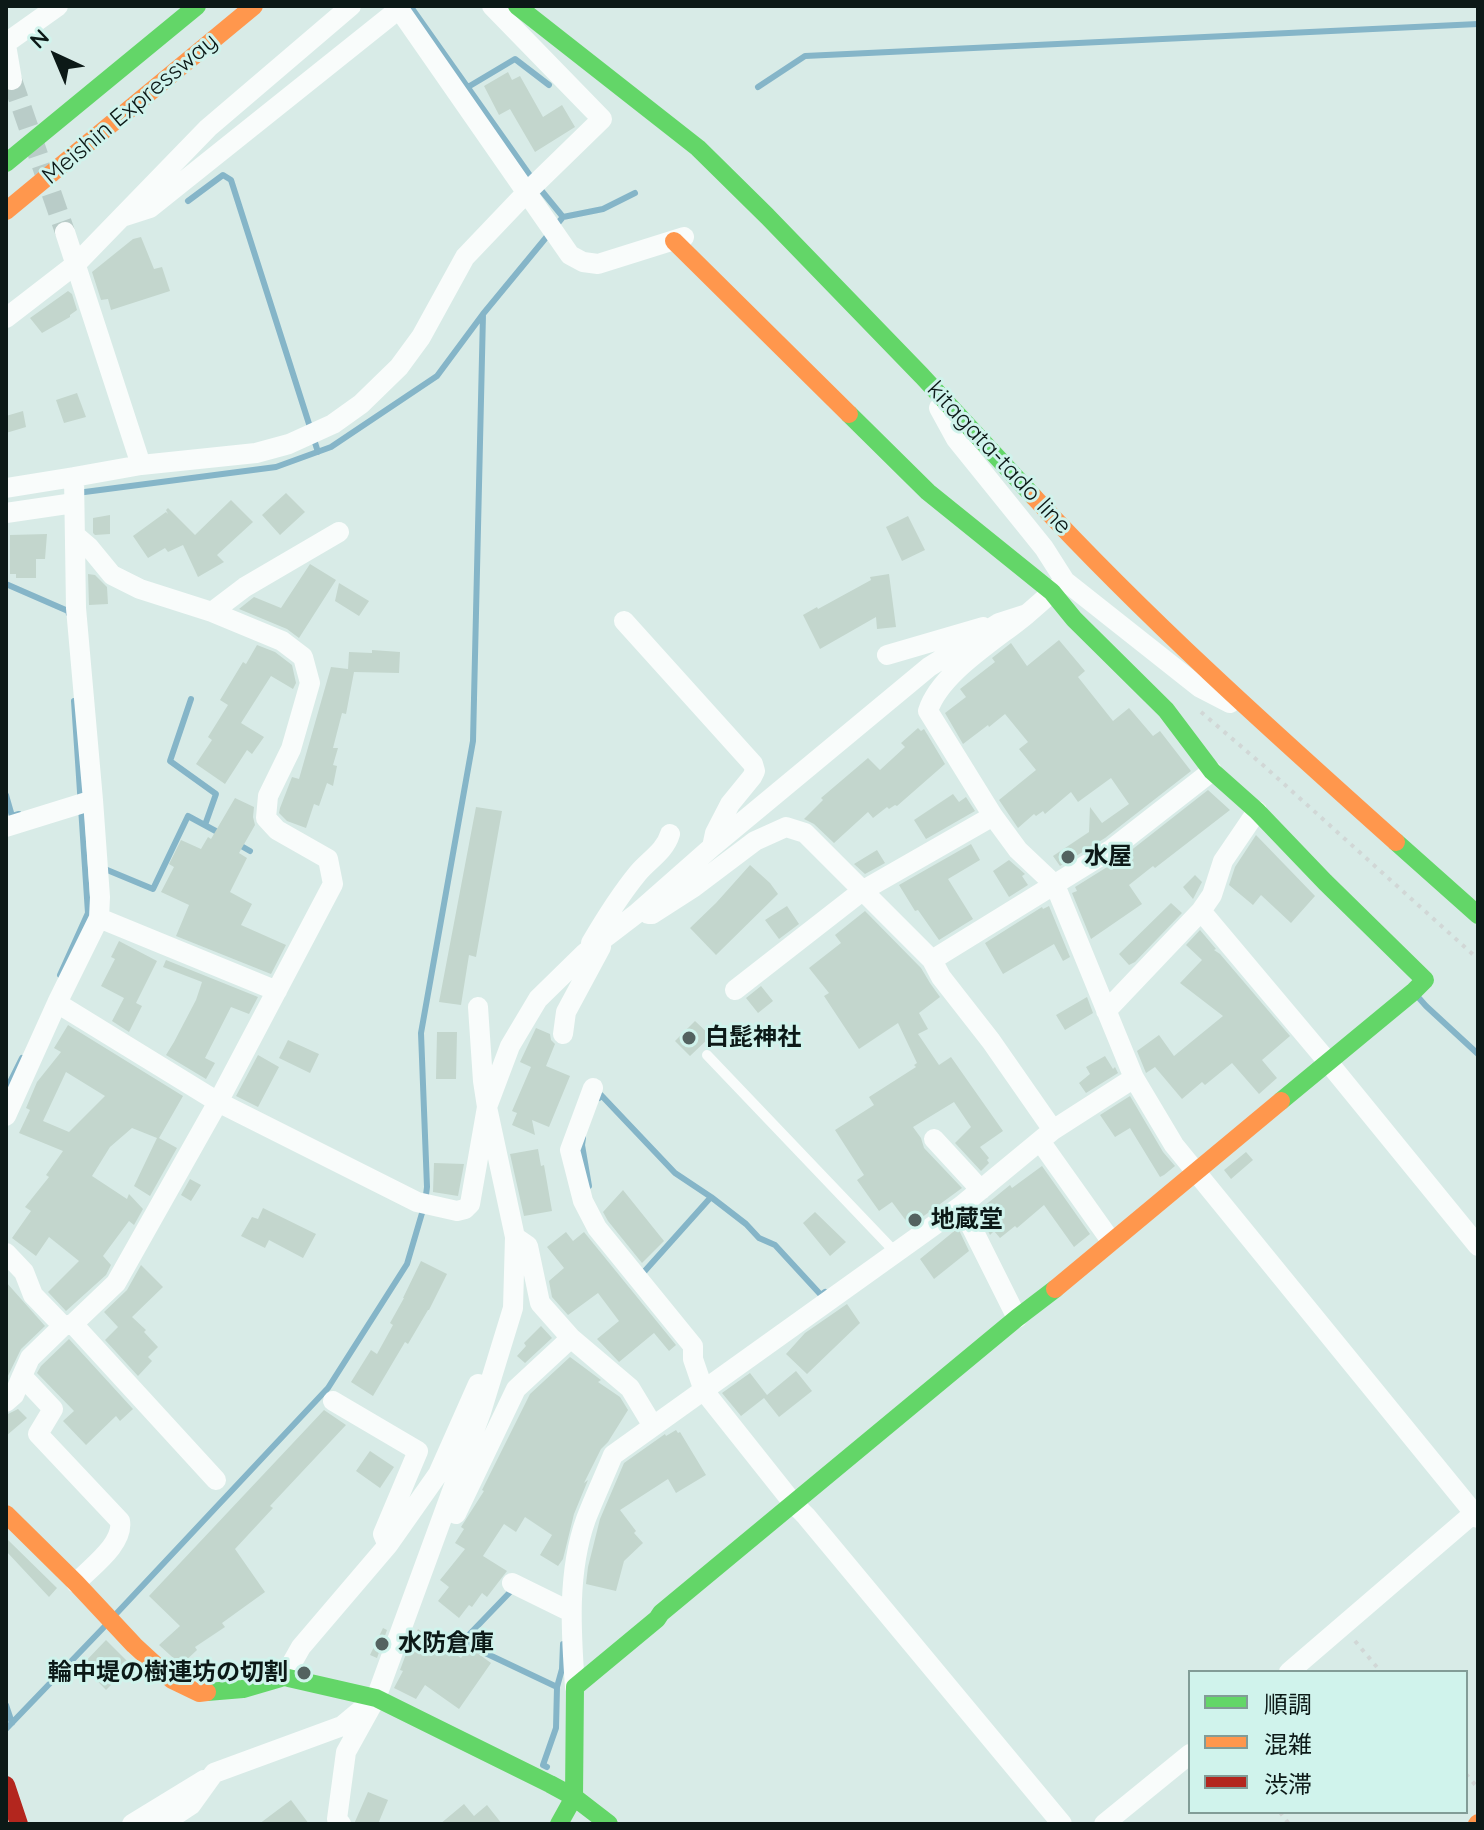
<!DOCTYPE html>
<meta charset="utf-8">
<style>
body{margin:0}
#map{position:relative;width:1484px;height:1830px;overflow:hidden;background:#d8ebe7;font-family:Quicksand,"Noto Sans JP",sans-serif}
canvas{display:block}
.frame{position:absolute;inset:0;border:8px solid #0c1917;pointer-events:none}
.legend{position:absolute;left:1188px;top:1670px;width:280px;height:144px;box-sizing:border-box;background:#d0f3ec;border:2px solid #829c97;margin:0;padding:10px 14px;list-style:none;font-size:24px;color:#0c1917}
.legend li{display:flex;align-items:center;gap:16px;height:40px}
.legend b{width:40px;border:2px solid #829c97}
.north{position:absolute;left:16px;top:16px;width:80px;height:80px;-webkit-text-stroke:6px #d0f3ec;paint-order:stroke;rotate:316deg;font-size:22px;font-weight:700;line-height:32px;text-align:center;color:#0c1917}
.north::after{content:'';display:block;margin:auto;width:28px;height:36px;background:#0c1917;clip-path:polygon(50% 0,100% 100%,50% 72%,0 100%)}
</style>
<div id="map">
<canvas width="1484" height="1830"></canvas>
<div class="frame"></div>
<ul class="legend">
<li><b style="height:10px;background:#63d668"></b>順調</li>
<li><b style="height:10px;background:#ff974d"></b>混雑</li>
<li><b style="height:10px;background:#b3261e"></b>渋滞</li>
</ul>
<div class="north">N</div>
</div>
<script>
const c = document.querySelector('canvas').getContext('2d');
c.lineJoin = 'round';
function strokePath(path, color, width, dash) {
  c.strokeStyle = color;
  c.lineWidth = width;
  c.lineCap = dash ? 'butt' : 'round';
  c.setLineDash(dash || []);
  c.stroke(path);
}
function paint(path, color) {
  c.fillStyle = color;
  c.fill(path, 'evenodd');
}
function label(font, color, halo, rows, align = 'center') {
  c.font = font + ' Quicksand,"Noto Sans JP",sans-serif';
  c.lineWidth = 6;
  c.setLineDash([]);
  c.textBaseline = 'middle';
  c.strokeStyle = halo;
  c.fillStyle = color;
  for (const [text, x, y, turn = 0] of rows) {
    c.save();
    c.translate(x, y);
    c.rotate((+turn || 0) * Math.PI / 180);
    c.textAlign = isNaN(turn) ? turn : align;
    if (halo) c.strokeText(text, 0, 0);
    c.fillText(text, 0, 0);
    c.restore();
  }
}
strokePath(new Path2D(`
 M411,7L536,184L563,217
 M468,87L515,59L549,85
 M758,87L805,56L1478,24
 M188,201L223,175L231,180L318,452
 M77,493L276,467L331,447L437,376L483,314
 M6,584L68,611L69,614
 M191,699L170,761L216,794L205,825
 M6,795L12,816L19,814
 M236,843L250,851
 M100,867L153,889L188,816L223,835
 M60,975L88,913L74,701
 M1418,997L1426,1006L1478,1054
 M6,1090L22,1058
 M599,1098L601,1095L675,1173L711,1197L746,1224L759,1238L775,1245L821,1295L825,1292
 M583,1138L582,1145L589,1186
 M643,1273L711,1197
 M513,1589L462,1642L557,1687
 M116,1614L328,1388L407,1264L425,1203L427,1187L421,1033L473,741L483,314L563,217L603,209L635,193
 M6,1705L12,1723
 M6,1729L106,1625
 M547,1767L543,1765L556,1728L557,1687L562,1669L563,1644`), '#85b5c8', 6);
paint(new Path2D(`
 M508,72L512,80L520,76L543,117L562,105L575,127L535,152L510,109L499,115L484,86Z
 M141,237L154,269L162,267L170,291L111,310L108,299L101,300L92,272L133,239Z
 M68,291L72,294L77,310L70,315V317L42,333L30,318Z
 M77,393L86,417L64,423L56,400Z
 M23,411L26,427L6,433V416Z
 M286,493L305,512L280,535L262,515Z
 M231,500L253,522L217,555L224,562L198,577L183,545L168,552L165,548L148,558L133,536L166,512L168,514L166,510L168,508L195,535Z
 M110,515V534L95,535L93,533V518Z
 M908,516L925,550L902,561L886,527Z
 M47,534L45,559H36V578H16V574H10V535Z
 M310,564L336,580L299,638L287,629L239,609L254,597L281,608Z
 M88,574L95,575L107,587L108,604L89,605Z
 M889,574L896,627L877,629L876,617L820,649L803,615L817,607L818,609L871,580L870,577Z
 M339,583L369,601L359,616L335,601Z
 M1059,640L1085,671L1078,677L1113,721L1129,708L1153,736L1160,731L1191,771L1105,838L1060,866L1053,856L1089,832L1090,807L1102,823L1129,804L1111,778L1078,802L1071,792L1045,814L1043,811L1036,816L1034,814L1018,828L999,800L1036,770L1019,749L1028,742L1005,714L989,727L988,725L963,744L945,713L966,697L960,689L995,662L992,658L1011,643L1027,666Z
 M257,645L275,652L292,665L296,683L293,689L271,676L241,723L264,737L252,754L247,750L225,784L196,764L212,740L208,737L228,705L220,700L243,662L246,664Z
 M372,650L400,652L399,673L354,672L346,714L342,713L333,748H338L333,765L337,766L333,786L327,783L319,806L314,804L306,828L287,821L279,813L280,808L292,777L299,779L331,667L348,669L349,652L372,653Z
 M918,728L921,731L924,729L945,764L897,806L895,805L889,809L887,807L873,818L868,812L834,843L814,824L804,819L823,800L821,798L868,758L880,770L905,747L901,743Z
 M1208,790L1230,810L1155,868L1153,866L1129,885L1142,904L1091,939L1072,893L1077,891L1075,887L1120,859Z
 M953,794L959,802L966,797L975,811L926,839L914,820Z
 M235,798L254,807L253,817L255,825L239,853L247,858L230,892L252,904L241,925L286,945L271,974L176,936L189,905L161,892L174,867L169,864L181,840L201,849L208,837L211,839Z
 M476,807L502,811L476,957L469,955L461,1005L439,1002Z
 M1256,835L1315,896L1291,923L1261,895L1253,905L1229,885L1235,867Z
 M971,844L980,860L948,879L973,919L939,940L918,910L915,911L899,885Z
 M877,850L885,863L865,874L854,864Z
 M1009,860L1025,874L1022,876L1028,885L1009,897L993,871Z
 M750,865L770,883L778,894L716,955L690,928L716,903Z
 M1195,875L1202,882L1193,899L1183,887Z
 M1171,903L1182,913L1135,962L1129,965L1119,954Z
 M787,906L799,924L779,939L765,920Z
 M1049,906L1070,957L1063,961L1054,944L1003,974L985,943L1042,907L1043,909Z
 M865,911L921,968L930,983L940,997L919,1013L928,1029L918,1034L939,1065L951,1057L1003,1131L980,1147L989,1158L987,1160L989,1163L981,1171L955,1143L971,1127L954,1102L913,1127L921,1138L924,1148L962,1188L910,1226L892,1202L879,1211L857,1180L864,1175L835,1130L874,1105L869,1097L916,1067L914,1065L917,1063L898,1023L859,1049L824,996L829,993L809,968L841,943L835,935Z
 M1200,930L1216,949L1214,950L1220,954L1290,1036L1262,1060L1277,1078L1259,1094L1232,1063L1205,1085L1202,1082L1182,1099L1155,1067L1146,1073L1137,1051L1159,1035L1174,1056L1223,1016L1180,983L1202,960L1186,945Z
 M119,941L157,961L136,1003L142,1006L129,1032L112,1021L124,998L101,986L115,959L111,957Z
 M166,960L258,997L249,1014L231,1007L205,1058L215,1063L206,1079L166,1055L174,1042L196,1000L202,982L163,967Z
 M761,986L773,1001L758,1013L746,998Z
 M1087,997L1093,1013L1065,1030L1056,1015Z
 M695,1021L711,1036L690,1056L675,1041Z
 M68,1025L183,1096L159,1138L177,1148L150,1196L134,1186L157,1138L132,1128L110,1147L92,1176L127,1199L129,1194L143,1209L134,1225L129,1221L103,1256L111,1265L106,1275L66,1311L48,1292L79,1261L49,1237L36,1256L12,1238L31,1211L25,1207L49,1177L46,1175L63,1151L19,1133L30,1110L26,1108L37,1082L61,1052L54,1048ZM66,1072L105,1096L69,1132L43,1121Z
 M536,1028L550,1034L551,1040L555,1044L546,1066L570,1076L549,1127L532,1120L535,1135L512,1125L517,1113L512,1111L531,1067L520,1062Z
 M437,1032H457L456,1079H436Z
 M288,1040L319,1054L310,1073L279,1058Z
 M258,1055L279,1067L258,1107L236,1096Z
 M1105,1056L1113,1069L1115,1067L1118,1073L1086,1093L1079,1083L1090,1074L1086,1067Z
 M1130,1096L1163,1152L1175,1166L1164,1175L1160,1177L1130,1128L1115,1137L1100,1115Z
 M538,1149L541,1166L544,1165L552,1211L524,1216L510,1154Z
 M1246,1152L1253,1160L1231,1179L1224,1170Z
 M434,1163L464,1164L458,1196L433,1192Z
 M1042,1166L1090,1234L1074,1247L1044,1205L1017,1228L1015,1226L1000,1238L994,1231L990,1235L978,1211L1010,1185L1012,1188Z
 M190,1179L201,1185L191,1201L181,1195Z
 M623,1190L664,1241L642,1263L608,1221L603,1212Z
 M263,1208L316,1234L303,1258L269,1240L265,1248L241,1236L252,1217L258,1219Z
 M815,1212L846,1242L830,1256L803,1223Z
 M958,1228L969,1251L934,1279L920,1259Z
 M566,1232L573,1241L584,1232L676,1345L669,1351L654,1333L619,1362L597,1339L619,1321L598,1293L568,1315L552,1297L549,1281L564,1268L547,1247Z
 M421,1261L447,1274L429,1310H428L408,1344L405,1342L373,1396L351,1382L371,1350L377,1354L393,1325L390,1323L404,1298H403Z
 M141,1265L163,1287L132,1317L146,1330L144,1332L158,1347L148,1357L152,1361L138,1376L105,1340L118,1327L104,1312L127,1290Z
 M6,1282L45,1326L21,1349L6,1380Z
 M847,1304L860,1323L807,1374L786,1354L805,1333Z
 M541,1326L552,1338L525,1363L517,1356L526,1346L524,1343Z
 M69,1339L133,1409L120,1421L116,1416L86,1445L63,1421L74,1411L37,1373L41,1366Z
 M570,1357L601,1380L598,1382L620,1397L628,1410L608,1442L601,1449L584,1483L588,1480L574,1514L563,1559L558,1566L540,1555L552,1535L525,1517L516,1532L504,1524L483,1556L507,1571L487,1597L482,1593L472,1607L469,1605L459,1618L438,1601L449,1587L440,1580L465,1549L455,1543L464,1529L461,1527L484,1491L482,1490L530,1394Z
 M796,1371L812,1391L779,1417L764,1398L741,1416L722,1393L750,1373L767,1395Z
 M18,1409L27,1418L6,1436V1415Z
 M324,1410L346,1425L270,1506L273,1508L235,1549L265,1592L222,1623L225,1627L195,1647L197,1650L181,1665L159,1645L180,1626L149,1596Z
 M676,1430L678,1433L680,1432L706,1475L676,1493L668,1479L620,1510L636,1531L634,1533L643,1543L624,1561L616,1591L586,1584L588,1567L600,1519L624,1463L665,1434L666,1436Z
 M370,1451L394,1467L380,1488L356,1471Z
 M6,1538L57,1588L49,1597L6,1551Z
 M383,1628L387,1630L377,1658L370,1655Z
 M418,1629L461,1658L469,1647L491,1663L459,1709L425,1685L416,1699L394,1688L403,1671L400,1670L411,1641L412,1642Z
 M106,1640L135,1669L128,1675L124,1672L106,1690L82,1665Z
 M368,1792L388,1800L378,1824H354Z
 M291,1800L309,1824H259Z
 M464,1804L474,1816L487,1805L502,1824H440Z`), '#c3d6cd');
strokePath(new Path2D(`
 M12,80L65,232`), '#b9ccc8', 20, [20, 10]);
strokePath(new Path2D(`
 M1201,712L1264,766L1478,959
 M1355,1641L1381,1672
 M1466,1774L1478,1788
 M1280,1812L1289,1824`), '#d1d7d6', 4, [4, 6]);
strokePath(new Path2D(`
 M707,1055L896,1253`), '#f9fcfb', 10);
strokePath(new Path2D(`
 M6,43L58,6
 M6,45L12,80
 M122,217L150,208L399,9L570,255L583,262L598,264L684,237
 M6,318L76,264L208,128L351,6
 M939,408L956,439L1044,548L1065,581L1199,687L1230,703
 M141,465L256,453L289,444L333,424L361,404L399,367L421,337L465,257L527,192L602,119L492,6
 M6,488L74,477
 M6,513L74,503
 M75,535L89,547L112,575L140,589L212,612L282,641L303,657L310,683L291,749L268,796L266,818L277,830L328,859L333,884L218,1102L116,1283L73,1324L63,1326L30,1358L22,1376L53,1409L38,1434L120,1521C124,1544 91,1567 76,1583
 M1065,581C1052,592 1039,604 1026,615C996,640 940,673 928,711L993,816L1018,850L1055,885L1134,1078L1174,1145L1478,1518
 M212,612L245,587L339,532
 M624,621L753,764L755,771L752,777L730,804L715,833L712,847
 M887,655L983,627
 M6,827L93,800
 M1201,911L1328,1062L1478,1246
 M648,914H652L694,887L755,841L786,827L805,833L932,960L941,977L991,1041L1053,1130
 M99,918L277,991
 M591,943C605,919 620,895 638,873C649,860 665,851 670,834
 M932,960L1112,849L1212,771
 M735,990L862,891L993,816
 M57,1003L218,1102L417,1202L457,1211L465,1209L470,1204L487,1107L483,1081L478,1007
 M1106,1011L1201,911L1212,895L1223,861L1257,811
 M563,1034L566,1012L601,947
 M593,1088L570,1150L583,1201L597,1228L693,1346V1359L704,1391L793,1503L806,1516L1062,1824
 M6,1116L57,1003L99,918L100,897L93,800L76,608L74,477L141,465L65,232
 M934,1139L981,1190
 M1040,1141L1111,1241
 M961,1206L1017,1318
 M515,1237L528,1246L540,1303L571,1338L630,1388L653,1426
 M6,1253L24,1272L33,1295L63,1326
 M73,1324L216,1480
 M333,1401L418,1451L383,1534L386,1541
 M6,1402L14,1395L22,1376
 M456,1514L516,1389L571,1338
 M512,1583L571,1612
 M1289,1672L1474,1513
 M284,1677L301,1647L388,1545L438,1474L478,1384
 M575,1687C571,1632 567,1572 586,1519C594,1498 604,1477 613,1455L961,1206L1053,1130L1134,1078
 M132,1824L204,1780
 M162,1824L191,1805L214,1773L342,1726L366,1706
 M341,1824L337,1819L346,1752L376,1698L481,1412L513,1308L515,1237L487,1107L510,1046L538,999L585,953L636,914L712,847L929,667L999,623L1027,614
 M1104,1824L1190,1754`), '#f9fcfb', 20);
strokePath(new Path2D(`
 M517,6L698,148L767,216L922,376L1034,497
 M6,163L197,6
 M849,414L928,492L1052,592L1074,619L1166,710L1212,771L1257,811L1325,882L1425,980L1413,992L1281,1101
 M1396,842L1478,915
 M207,1692L243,1689L284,1677L376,1698L550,1784L574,1797L609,1824
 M559,1824L574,1797L575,1687L657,1619L661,1613L1017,1318L1055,1289`), '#63d668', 18);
strokePath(new Path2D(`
 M6,211L254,6
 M674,241L849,414
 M1034,497C1147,619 1272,731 1396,842
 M1055,1289L1281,1101
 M6,1514L76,1583L134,1645L172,1680L199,1693L207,1692
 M1477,1824L1478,1823`), '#ff974d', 18);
strokePath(new Path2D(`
 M6,1785L19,1824`), '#b3261e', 18);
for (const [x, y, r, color] of [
 [1068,857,8,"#536260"],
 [689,1038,8,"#536260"],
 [915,1220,8,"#536260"],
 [382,1644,8,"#536260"],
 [304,1673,8,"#536260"]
]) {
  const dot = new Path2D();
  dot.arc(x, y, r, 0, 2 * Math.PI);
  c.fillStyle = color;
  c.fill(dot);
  strokePath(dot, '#d0f3ec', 3);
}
label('24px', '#0c1917', '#d0f3ec', [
 ["Meishin Expressway",130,109,-40],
 ["kitagata-tado line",999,458,47]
]);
label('bold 24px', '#0c1917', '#d0f3ec', [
 ["水屋",1084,857],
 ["白髭神社",705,1038],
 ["地蔵堂",931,1220],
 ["水防倉庫",398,1644],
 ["輪中堤の樹連坊の切割",288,1673,"right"]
], 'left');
</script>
